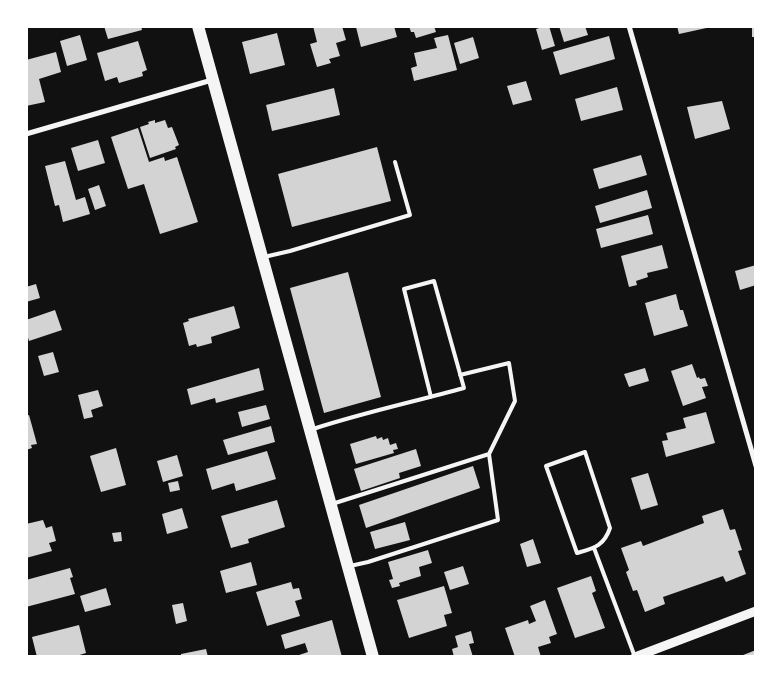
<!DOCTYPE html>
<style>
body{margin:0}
#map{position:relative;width:782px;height:683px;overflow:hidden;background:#111;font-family:Jost,sans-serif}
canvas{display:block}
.frame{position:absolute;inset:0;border:28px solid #fff;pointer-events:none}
</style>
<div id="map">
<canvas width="782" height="683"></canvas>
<div class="frame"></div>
</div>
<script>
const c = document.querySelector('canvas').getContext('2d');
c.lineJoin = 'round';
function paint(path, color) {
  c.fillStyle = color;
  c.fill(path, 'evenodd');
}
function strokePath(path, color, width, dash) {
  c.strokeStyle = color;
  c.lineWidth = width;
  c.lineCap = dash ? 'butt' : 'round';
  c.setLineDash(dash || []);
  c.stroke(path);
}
paint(new Path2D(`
 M104,26H141L142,30L108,39Z
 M313,26H342L346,40L336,43L340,56L329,59L331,63L317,67L310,44L317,42Z
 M359,26H394L397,37L361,47L356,27Z
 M409,26H434L436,32L416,38L414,32H411Z
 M546,26H549L555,46L542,50L536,29Z
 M559,26H585L588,35L564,42Z
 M677,26H711V27L679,34Z
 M752,26H756V37H752Z
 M277,33L285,65L250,74L242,42Z
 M80,35L87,60L67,66L60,41Z
 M448,35L457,70L414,81L411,68L417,66L414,53L437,48L434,38Z
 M609,36L615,59L560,75L553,52Z
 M473,37L479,58L460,64L454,43Z
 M138,41L147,70L142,72L143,76L119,83L117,77L105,81L97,53Z
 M56,52L61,72L39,79L45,102L26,106V60Z
 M526,81L532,100L513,105L507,86Z
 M617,87L623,110L581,121L575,99Z
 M334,88L340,115L272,131L266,105Z
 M722,101L730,129L695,139L687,107Z
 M155,120V123L165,120L168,128L172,127L179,145L175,147L176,149L150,158L140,127L149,124L148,122Z
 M138,128L149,162L164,157L165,161L177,157L198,222L160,234L144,184L128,189L111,137Z
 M98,140L105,163L78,171L71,148Z
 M377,147L391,201L292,227L278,174Z
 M641,155L647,175L599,189L593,169Z
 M65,161L76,200L85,197L90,214L63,222L59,205L55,206L45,166Z
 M99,185L106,206L95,210L88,189Z
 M647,190L652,208L600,223L595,206Z
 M648,215L653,234L601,248L596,229Z
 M662,245L668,268L647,273L648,277L636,281L637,285L629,287L621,256Z
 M756,265V285L740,290L735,271Z
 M348,272L381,397L324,413L290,288Z
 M36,284L40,298L26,302V287Z
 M676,294L680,310H683L688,326L654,336L645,303Z
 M234,306L240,328L211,337L212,343L197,347L196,344L189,346L183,323L189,321L188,319Z
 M55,310L62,330L29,341L26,331V320Z
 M53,352L59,372L44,376L38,356Z
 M692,364L697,378L699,377L700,379L705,378L708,386L702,387L706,398L683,406L671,371Z
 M259,368L264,390L216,403L215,398L191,405L187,389Z
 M645,368L649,381L629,387L624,374Z
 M98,390L103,406L91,410L93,417L84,419L78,395Z
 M266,405L270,419L242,427L238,412Z
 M706,412L715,443L666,457L662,441L668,440L666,433L686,428L683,418Z
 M29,415L37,444L31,445L32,448L26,450V416Z
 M271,426L275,442L228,455L223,440Z
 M376,436L377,439L382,437L383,440L388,438L390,445L396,443L398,449L393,450L394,453L356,464L350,444Z
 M116,448L126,485L101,492L90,456Z
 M416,449L421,466L399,473L400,478L361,491L354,469Z
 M267,451L276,479L236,491L234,483L212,490L206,469Z
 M177,455L183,476L163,482L157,461Z
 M473,466L480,488L366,528L359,505Z
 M648,473L658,505L641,510L631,478Z
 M178,481L180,490L170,492L168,483Z
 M277,500L285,527L248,539L249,543L231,548L221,516Z
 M182,508L188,528L167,534L162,514Z
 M723,509L730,530L735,529L742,550L738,551L746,574L726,582L723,576L663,597L665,604L645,612L637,590L633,591L626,572L629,570L621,548L641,541L643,546L704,523L702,516Z
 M43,520L46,528L52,526L56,541L49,543L52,551L26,558V524Z
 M405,522L410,540L375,549L370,532Z
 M121,532L122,541L114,542L112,533Z
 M533,539L541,563L527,567L520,544Z
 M428,550L432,563L419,567L421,576L399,583L400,586L392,588L389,580L393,579L388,562Z
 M251,562L257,585L226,593L220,571Z
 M463,566L469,584L450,590L444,572Z
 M70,568L73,577L70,578L75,594L26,607V580Z
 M591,576L596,591L592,593L605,628L575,638L557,588Z
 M291,582L293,589L299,588L302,599L295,601L300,616L267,626L256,592Z
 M444,586L452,613L444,615L447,626L409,638L397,600Z
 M106,588L111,605L85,612L80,596Z
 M545,600L557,634L549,637L551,643L538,647L541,657H515L505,628L528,620L529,624L536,621L530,606Z
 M183,603L187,621L176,624L172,605Z
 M332,620L342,657H293L308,652L305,643L285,649L281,635Z
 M79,625L86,653L73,657H37L32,637Z
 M471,631L474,643L469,644L473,657H454L452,649L458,647L455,636Z
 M206,649L208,657H181V654Z
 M756,650V657H738Z`), '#d3d3d3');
strokePath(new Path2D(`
 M264,257L290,251L410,215L395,162
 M313,429C362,413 413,402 464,388L434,281L404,289L431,397
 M585,452L610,528C604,546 594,548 577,553L546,466Z
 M332,504L489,454L515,401L509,363L460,375
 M594,548L635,657
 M350,566L368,562L498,520L489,454`), '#f5f5f5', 4);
strokePath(new Path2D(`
 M629,26L756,466
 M26,134L212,80`), '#f5f5f5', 5);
strokePath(new Path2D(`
 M635,657L756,611`), '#f5f5f5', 9);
strokePath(new Path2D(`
 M198,26L373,657`), '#f5f5f5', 12);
</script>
